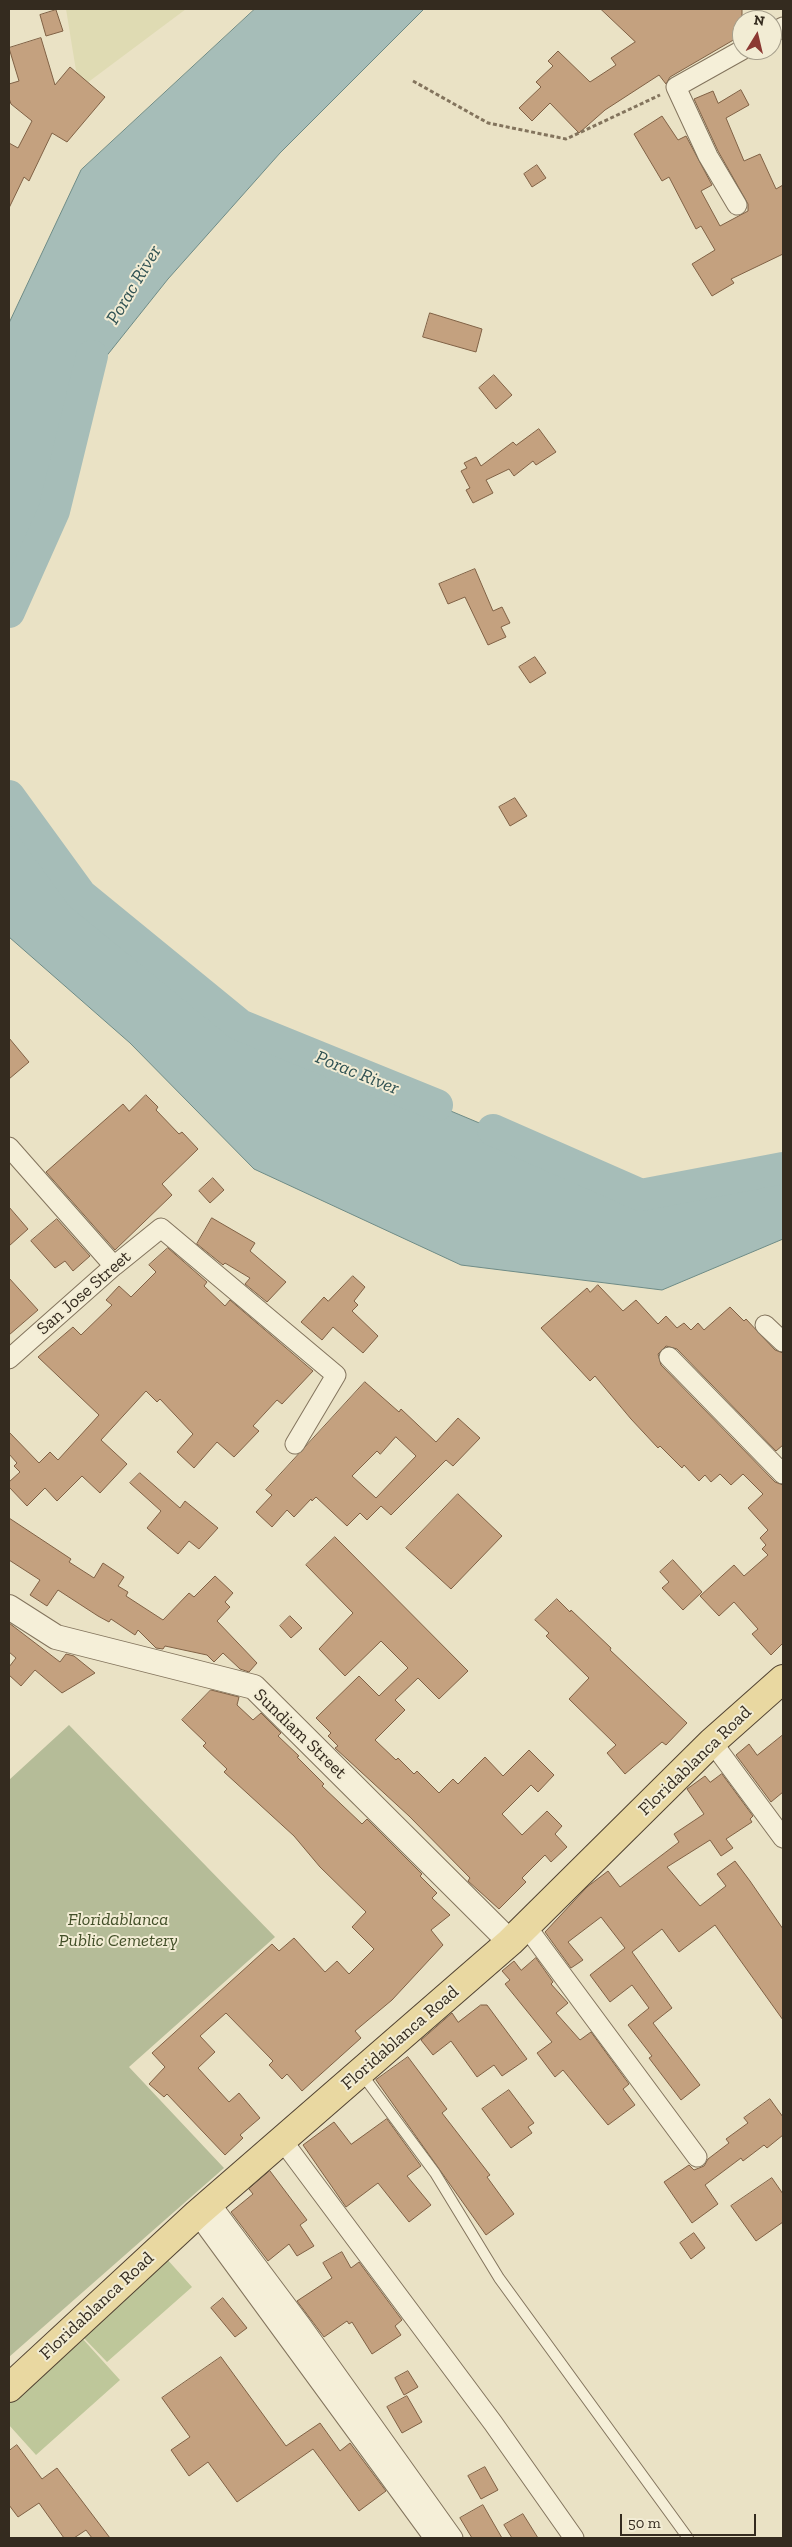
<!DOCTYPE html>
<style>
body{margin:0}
#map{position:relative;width:792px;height:2547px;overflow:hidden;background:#eae2c5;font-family:"Zilla Slab",serif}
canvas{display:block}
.frame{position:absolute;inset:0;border:10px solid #342b1f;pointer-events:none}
.north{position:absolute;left:732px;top:10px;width:50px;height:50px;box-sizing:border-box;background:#f2ecd4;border:1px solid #a69f8c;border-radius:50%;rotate:9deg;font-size:14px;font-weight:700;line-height:20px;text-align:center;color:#342b1f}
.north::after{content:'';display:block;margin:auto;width:18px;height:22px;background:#8c3933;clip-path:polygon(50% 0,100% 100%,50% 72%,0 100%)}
.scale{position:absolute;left:620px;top:2514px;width:136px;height:22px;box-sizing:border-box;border:2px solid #342b1f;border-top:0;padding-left:6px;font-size:15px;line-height:18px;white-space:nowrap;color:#342b1f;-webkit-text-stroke:4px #f2ecd4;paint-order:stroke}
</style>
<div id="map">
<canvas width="792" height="2547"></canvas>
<div class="frame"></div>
<div class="north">N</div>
<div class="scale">50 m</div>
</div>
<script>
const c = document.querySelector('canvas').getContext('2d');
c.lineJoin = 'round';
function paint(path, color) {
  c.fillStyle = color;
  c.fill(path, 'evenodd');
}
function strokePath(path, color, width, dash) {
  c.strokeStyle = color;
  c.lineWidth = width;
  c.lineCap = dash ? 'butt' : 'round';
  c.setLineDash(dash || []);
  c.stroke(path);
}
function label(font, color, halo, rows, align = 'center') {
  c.font = font + ' "Zilla Slab",serif';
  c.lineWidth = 4;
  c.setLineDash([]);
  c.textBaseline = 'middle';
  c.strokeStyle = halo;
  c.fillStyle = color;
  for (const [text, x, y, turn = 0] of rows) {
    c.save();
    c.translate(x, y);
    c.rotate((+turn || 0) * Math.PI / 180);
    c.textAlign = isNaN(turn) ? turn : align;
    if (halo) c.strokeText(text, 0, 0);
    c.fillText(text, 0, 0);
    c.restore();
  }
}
paint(new Path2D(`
 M66,9H186L79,89Z`), '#dfdbb3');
paint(new Path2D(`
 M166,2258L192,2287L107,2362L81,2335Z
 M81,2337L120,2380L36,2455L9,2425V2402Z`), '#bec79a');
paint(new Path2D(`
 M69,1725L275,1937L129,2067L224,2168L9,2357V1780Z`), '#b5bc98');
const water = new Path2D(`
 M255,9H424L280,153L168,279L85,383L54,511L9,595V323L81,170Z
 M9,821L143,958L278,1052L403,1091L496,1130L615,1186L696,1190L783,1161V1239L662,1290L461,1265L254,1169L130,1043L9,937Z`);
paint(water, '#a6bdb8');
strokePath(water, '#6e8b86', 1);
strokePath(new Path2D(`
 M9,612L54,511L92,356
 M9,796L81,895L240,1025L437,1105
 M493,1130L641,1195L783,1168`), '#a6bdb8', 32);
const building = new Path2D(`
 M601,9H742V35L670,77L666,84L659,75L605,110L579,133L550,103L532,121L519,108L541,87L536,82L553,66L548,61L558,51L590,82L616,65L611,58L635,42Z
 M56,10L63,31L46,36L40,15Z
 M41,38L55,85L70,67L105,97L67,142L52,133L29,181L24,177L9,208V143L18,148L32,121L11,104L9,98V84L19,81L9,48Z
 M741,90L749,105L726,118L744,161L760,154L776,189L783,185V254L731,279L734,283L712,296L692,264L715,250L701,226L696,229L669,177L662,181L634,134L662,116L678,140L686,136L712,185L701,191L720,226L748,211V204L718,151L694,99L713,91L718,103Z
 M537,165L546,178L532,187L524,174Z
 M430,313L482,329L476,352L423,337Z
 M494,375L512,395L496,409L479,388Z
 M539,429L556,452L536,465L533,461L514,476L509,469L486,480L493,493L473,503L466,490L470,488L461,471L467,468L464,463L476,457L481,466L513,442L516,445Z
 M475,569L493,611L502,607L510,623L501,627L506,637L488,645L465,597L448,604L439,584Z
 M535,657L546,673L530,683L519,667Z
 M515,798L527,816L510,826L499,807Z
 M9,1038L29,1062L9,1079Z
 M146,1095L158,1107L156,1110L179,1134L182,1132L198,1149L162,1184L172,1195L115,1250L46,1172L123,1104L129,1111Z
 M213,1178L224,1190L210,1203L199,1191Z
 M9,1207L28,1229L9,1246Z
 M212,1218L255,1243L250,1251L286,1282L267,1302L245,1284L250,1278L225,1263L223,1265L197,1244Z
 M57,1219L90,1256L73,1271L65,1261L55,1268L31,1241Z
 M168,1248L207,1282L204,1286L225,1306L230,1300L313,1371L282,1404L277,1400L253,1426L259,1431L234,1457L217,1442L194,1468L177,1452L193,1434L160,1399L157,1402L146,1391L101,1440L127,1464L100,1493L82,1476L57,1501L45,1488L27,1506L9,1487V1482L20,1472L14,1466L17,1463L9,1454V1432L39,1463L50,1452L58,1460L99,1415L38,1357L73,1327L81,1335L112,1305L106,1300L119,1286L131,1297L156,1272L149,1265Z
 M353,1276L365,1287L354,1301L358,1305L352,1311L378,1336L363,1353L333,1327L322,1340L301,1322L324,1297L328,1301Z
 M9,1278L38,1310L9,1335Z
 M598,1285L623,1311L636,1300L658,1324L666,1316L677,1328L684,1323L691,1330L698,1323L704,1330L730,1307L744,1321L746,1319L775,1350L783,1353V1445L776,1451L677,1349L666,1346L658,1354L661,1365L775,1482L783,1485V1643L771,1655L752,1634L758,1629L734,1602L719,1616L700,1596L734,1565L744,1576L768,1555L762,1549L766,1545L760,1538L768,1530L748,1508L763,1494L743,1474L731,1485L720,1474L711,1482L705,1475L699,1481L684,1465L682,1468L660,1446L658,1448L631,1419L595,1376L590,1381L541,1328L587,1288L590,1292Z
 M365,1382L399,1412L401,1409L436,1442L458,1418L480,1438L453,1466L446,1460L391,1515L381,1506L367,1520L360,1513L347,1526L316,1497L312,1501L311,1499L294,1517L287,1510L272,1527L256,1512L272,1495L266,1490ZM396,1437L416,1456L376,1498L352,1476L377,1451L380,1454Z
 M140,1473L180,1508L185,1501L218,1528L199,1549L189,1541L178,1554L147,1528L161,1511L130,1483Z
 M458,1494L502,1536L451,1589L406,1548Z
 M9,1518L71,1559L69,1562L94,1578L103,1563L124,1577L118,1586L128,1592L126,1596L163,1620L189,1593L194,1597L215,1576L233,1593L225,1602L230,1607L217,1621L257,1663L249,1672L240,1669L223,1653L214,1662L207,1655L165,1646L163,1649L156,1648L138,1630L135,1635L111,1619L109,1622L98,1616L58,1590L47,1606L30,1595L40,1580L9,1560Z
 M335,1537L468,1671L439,1699L418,1678L395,1700L405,1710L375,1740L396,1760L398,1758L414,1774L417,1771L439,1793L453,1779L458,1784L485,1757L503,1776L529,1750L554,1775L538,1792L531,1785L502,1814L522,1835L547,1811L562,1826L555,1834L567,1847L551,1862L545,1855L522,1878L526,1882L499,1909L468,1881L470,1878L409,1816L335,1748L338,1746L328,1736L331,1733L316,1718L359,1676L379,1696L408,1668L381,1641L345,1676L319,1649L353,1613L306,1565Z
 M673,1560L702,1592L683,1610L662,1588L669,1582L660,1572Z
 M557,1599L570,1612L571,1610L611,1648L610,1650L687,1723L666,1745L662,1742L625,1774L607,1753L616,1745L569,1699L589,1678L546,1636L549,1633L535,1620Z
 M290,1616L302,1628L291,1638L280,1626Z
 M9,1623L60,1662L66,1654L74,1656L95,1673L62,1693L35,1670L21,1686L9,1675V1667L16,1658L9,1652Z
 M211,1690L239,1697L237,1705L253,1720L261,1713L281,1733L278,1736L299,1756L297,1757L324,1784L322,1786L362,1824L367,1819L422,1874L420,1876L437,1893L432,1898L450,1915L431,1930L443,1945L392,2000L355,2031L361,2038L302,2091L287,2074L282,2079L269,2065L273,2061L226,2013L200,2036L215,2052L198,2068L229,2102L239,2093L260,2118L240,2135L243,2138L225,2155L167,2094L164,2097L149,2084L165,2067L152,2053L272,1944L279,1951L294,1938L325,1972L337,1961L349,1974L374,1949L352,1927L366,1912L320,1867L294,1836L224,1772L227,1769L203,1746L206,1743L182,1720Z
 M783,1735V1792L771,1802L736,1755L749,1744L757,1755Z
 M722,1774L753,1816L750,1819L752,1822L726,1839L733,1848L721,1856L710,1840L667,1867L700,1906L726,1886L717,1874L735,1861L750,1881L783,1929V2020L715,1925L679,1952L662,1929L632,1952L672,2008L653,2023L700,2085L681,2100L649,2058L652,2056L628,2025L649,2008L632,1985L610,2002L590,1975L625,1948L601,1917L568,1942L583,1960L571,1968L545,1932L587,1887L608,1871L620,1887L679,1842L674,1834L704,1814L687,1789L705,1776L710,1782Z
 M536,1958L553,1982L551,1984L568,2003L556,2013L580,2040L591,2032L629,2084L623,2089L635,2105L608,2125L563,2070L555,2077L537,2053L552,2042L505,1984L510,1980L502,1971L514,1961L521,1970Z
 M481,2005H487L527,2059L502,2076L494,2065L477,2077L451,2041L433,2055L421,2040L452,2013L458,2022Z
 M408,2057L447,2109L442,2113L490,2175L487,2177L514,2214L486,2235L376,2080Z
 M509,2090L534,2123L528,2127L532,2133L511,2148L482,2109Z
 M770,2099L783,2117V2135L767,2148L764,2145L743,2161L741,2158L705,2185L718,2204L692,2223L664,2182L689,2165L694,2170L704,2166L708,2159L729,2143L726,2139L748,2123L744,2118Z
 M387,2119L421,2166L407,2176L431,2205L409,2222L378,2183L346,2207L303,2145L334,2122L351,2144Z
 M270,2171L307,2220L300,2225L314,2246L297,2256L289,2244L268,2261L231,2212L253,2194L249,2189Z
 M772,2178L783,2194V2222L756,2241L731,2206Z
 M694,2233L705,2248L691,2259L680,2243Z
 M342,2252L351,2268L359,2262L402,2320L395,2326L401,2335L372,2354L352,2322L349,2324L347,2321L324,2337L297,2301L332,2278L323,2263Z
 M223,2298L247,2328L235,2337L211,2308Z
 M221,2357L286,2446L320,2423L340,2451L350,2443L386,2491L359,2511L313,2449L237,2502L208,2462L189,2476L171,2450L190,2437L162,2398Z
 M408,2371L418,2387L404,2395L395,2378Z
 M407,2396L422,2422L402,2433L387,2407Z
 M17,2445L42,2479L57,2468L110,2538H92L86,2530L74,2538H64L39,2503L18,2517L9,2505V2451Z
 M485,2467L498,2490L481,2499L468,2476Z
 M483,2505L502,2538H472L460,2518Z
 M523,2514L538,2538H512L504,2525Z`);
paint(building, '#c4a17f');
strokePath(building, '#806145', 1);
const service = new Path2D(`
 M361,2073L435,2173L499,2278L688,2538`);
const minor = new Path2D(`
 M772,33L783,27
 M737,205L708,156L676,87L742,50
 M9,1147L114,1266
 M765,1325L783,1342
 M669,1357L783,1474
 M9,1359L114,1266L161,1228L336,1375L295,1444
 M712,1742L783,1838
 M526,1926L697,2157
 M282,2140L493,2423L574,2538
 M210,2203L302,2326L453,2538
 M197,2214L434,2538`);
const tertiary = new Path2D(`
 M9,1607L56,1637L254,1687L510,1942`);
const primary = new Path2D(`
 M9,2388L197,2214L510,1942L712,1742L783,1679`);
strokePath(service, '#83745d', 12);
strokePath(minor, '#83745d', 21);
strokePath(tertiary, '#83745d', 26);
strokePath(primary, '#514231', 30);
strokePath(new Path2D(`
 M413,81L488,123L566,139L660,95`), '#83745d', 3, [4, 2.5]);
strokePath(service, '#f5efd8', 10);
strokePath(minor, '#f5efd8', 19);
strokePath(tertiary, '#f5efd8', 24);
strokePath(primary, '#e9d8a1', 28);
label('18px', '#342b1f', '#f2ecd4', [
 ["San Jose Street",84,1293,-41],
 ["Sundiam Street",300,1734,44],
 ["Floridablanca Road",695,1761,-44],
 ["Floridablanca Road",400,2038,-41],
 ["Floridablanca Road",97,2306,-43]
]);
label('italic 18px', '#424f28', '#f2ecd4', [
 ["Floridablanca",118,1920],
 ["Public Cemetery",118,1941]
]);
label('italic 19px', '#305253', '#f2ecd4', [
 ["Porac River",134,285,-59],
 ["Porac River",357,1073,22]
]);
</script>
